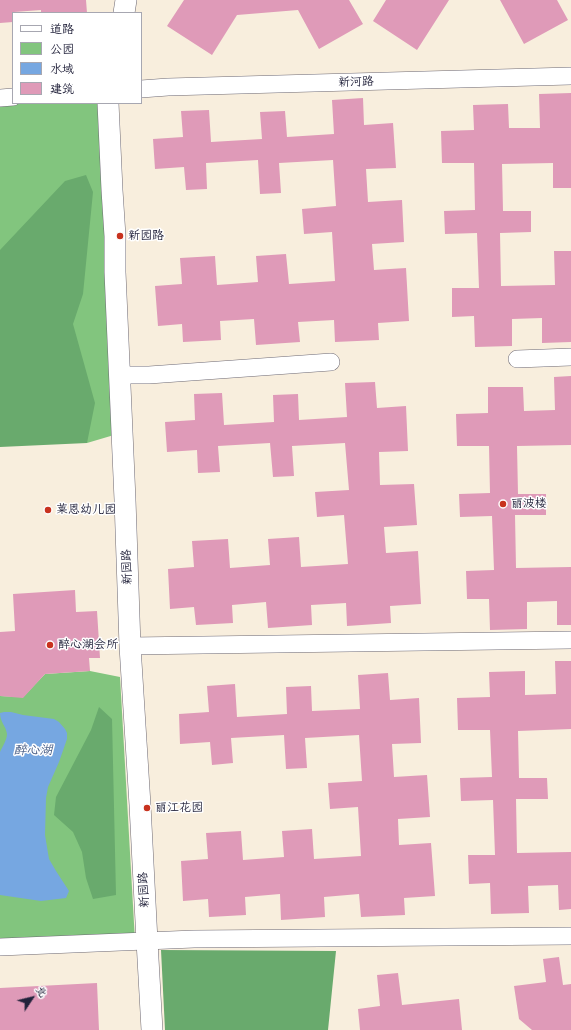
<!DOCTYPE html>
<meta charset="utf-8">
<style>
body{margin:0}
#map{position:relative;width:571px;height:1030px;overflow:hidden;background:#f8eedd;font-family:Delius,"LXGW WenKai TC",sans-serif}
canvas{display:block}
.legend{position:absolute;left:12px;top:12px;width:130px;height:92px;box-sizing:border-box;background:#fff;border:1px solid #a7a7b1;margin:0;padding:5px 7px;list-style:none;font-size:12px;color:#22223b}
.legend li{display:flex;align-items:center;gap:8px;height:20px}
.legend b{width:20px;border:1px solid #a7a7b1}
.north{position:absolute;left:12px;top:978px;width:40px;height:40px;-webkit-text-stroke:3px #fff;paint-order:stroke;rotate:55deg;font-size:11px;font-weight:700;line-height:16px;text-align:center;color:#22223b}
.north::after{content:'';display:block;margin:auto;width:14px;height:18px;background:#22223b;clip-path:polygon(50% 0,100% 100%,50% 72%,0 100%)}
</style>
<div id="map">
<canvas width="571" height="1030"></canvas>
<ul class="legend">
<li><b style="height:5px;background:#fff"></b>道路</li>
<li><b style="height:11px;background:#82c57e"></b>公园</li>
<li><b style="height:11px;background:#76a7e1"></b>水域</li>
<li><b style="height:11px;background:#df9ab8"></b>建筑</li>
</ul>
<div class="north">北</div>
</div>
<script>
const c = document.querySelector('canvas').getContext('2d');
c.lineJoin = 'round';
function paint(path, color) {
  c.fillStyle = color;
  c.fill(path, 'evenodd');
}
function strokePath(path, color, width, dash) {
  c.strokeStyle = color;
  c.lineWidth = width;
  c.lineCap = dash ? 'butt' : 'round';
  c.setLineDash(dash || []);
  c.stroke(path);
}
function label(font, color, halo, rows, align = 'center') {
  c.font = font + ' Delius,"LXGW WenKai TC",sans-serif';
  c.lineWidth = 3;
  c.setLineDash([]);
  c.textBaseline = 'middle';
  c.strokeStyle = halo;
  c.fillStyle = color;
  for (const [text, x, y, turn = 0] of rows) {
    c.save();
    c.translate(x, y);
    c.rotate((+turn || 0) * Math.PI / 180);
    c.textAlign = isNaN(turn) ? turn : align;
    if (halo) c.strokeText(text, 0, 0);
    c.fillText(text, 0, 0);
    c.restore();
  }
}
paint(new Path2D(`
 M0,98L13,103H106L114,435L87,443L0,439Z
 M90,671L120,677L135,941L0,947V696L23,697L45,674Z`), '#82c57e');
paint(new Path2D(`
 M86,175L93,192L83,294L73,324L95,403L87,443L0,447V250L65,181Z
 M99,707L112,719L116,895L93,899L86,878L82,852L73,832L54,815L56,797L91,730Z
 M161,950L336,951L328,1030H165Z`), '#69aa6d');
paint(new Path2D(`
 M4,712H11L23,715L54,719L59,722L65,729L67,733V739L59,762L48,787L46,798L45,835L49,859L56,871L69,891L66,898L41,901L0,895V752C2,747 7,740 7,734C6,726 0,722 0,713Z`), '#76a7e1');
paint(new Path2D(`
 M0,0H86L87,13H41V10L14,12V13H13V22L0,23Z
 M184,0H349L363,24L319,49L298,10L237,15L212,55L167,26Z
 M386,0H449L417,50L373,21Z
 M500,0H557L568,20L524,44Z
 M571,93V188H553V163L502,164L503,211H531V232L500,233L501,286L555,285L554,251H571V342L542,343V318L512,319V346L475,347L474,316L452,317V288H479L477,233L445,234L444,211L475,210L474,163H442L441,131L474,130L473,105L508,104L509,128H540L539,94Z
 M363,98L364,125L393,123L396,168L366,169L368,202L402,200L404,242L372,244L374,270L406,268L409,321L378,323L379,340L335,342L334,320L298,322L300,342L256,345L254,319L220,321L221,340L183,342L182,324L158,326L155,286L182,284L180,258L215,256L217,285L258,282L256,256L286,254L289,284L335,281L332,232L304,234L302,209L336,206L333,160L279,163L281,193L260,194L258,160L206,163L207,189L186,190L184,167L155,169L153,139L183,137L181,111L209,110L211,142L262,139L260,112L285,111L287,137L334,134L332,100Z
 M571,376V445L517,446L518,494H546V515H515L516,568L571,567V625H557V601L527,602V629L490,630L489,599H467L466,571L494,570L492,516L460,517L459,494L490,493L489,446H457L456,414L488,413V387H523L524,411L555,410L554,377Z
 M375,382L377,408L406,406L408,451L379,452L380,485L414,484L417,525L384,527L386,553L418,551L421,604L390,606L391,623L347,626L346,603L311,605L312,625L268,628L266,602L232,605L233,623L196,625L194,607L170,609L168,569L194,567L192,541L228,539L230,568L270,565L268,539L299,537L301,567L348,564L344,515L317,517L315,492L349,490L345,443L292,446L294,476L273,477L270,443L218,446L220,472L198,473L197,450L167,452L165,422L195,420L194,394L222,393L224,425L274,422L273,395L298,394L299,420L347,417L345,383Z
 M75,590L76,612L97,611L100,658H89L90,671L45,674L23,698L0,696V632L15,631L13,594Z
 M555,661H571V729L518,731L519,778H547L548,799H516L517,853L571,852V909L559,910L558,885L528,886L529,913L491,914L490,883L469,884L468,855H495L493,800L461,801L460,778L492,777L490,730H458L457,698L490,697L489,672L525,671V695L556,694Z
 M388,673L390,700L419,698L421,743L392,744L394,777L427,775L430,817L398,819L399,845L431,843L435,896L404,898L405,915L361,917L359,894L324,897L325,917L281,920L280,894L245,897L246,915L209,917L208,899L183,901L181,861L208,859L206,833L241,831L243,860L284,857L282,831L312,829L314,859L361,856L358,807L330,809L328,783L362,781L359,735L305,738L307,768L286,769L284,735L231,738L233,763L212,765L210,742L180,744L179,714L209,712L207,686L235,684L237,717L287,714L286,687L311,686L312,711L360,709L358,675Z
 M559,957L563,985L571,984V1030H532L519,1019L514,986L546,982L543,959Z
 M398,973L402,1005L459,999L462,1030H360L358,1009L380,1006L377,975Z
 M97,983L99,1030H0V988Z`), '#df9ab8');
const minor = new Path2D(`
 M141,89L168,87L571,76
 M0,98L13,97
 M517,359L571,357
 M120,375H149L331,362
 M130,646L571,640
 M0,947L194,939L571,936`);
const tertiary = new Path2D(`
 M124,13L126,0
 M108,103L112,190L115,236V272L125,500L130,646L140,805L147,941L152,1030`);
strokePath(minor, '#6d6974', 18);
strokePath(tertiary, '#6d6974', 22);
strokePath(minor, '#fff', 17);
strokePath(tertiary, '#fff', 21);
for (const [x, y, r, color] of [
 [120,236,4,"#c8321e"],
 [503,504,4,"#c8321e"],
 [48,510,4,"#c8321e"],
 [50,645,4,"#c8321e"],
 [147,808,4,"#c8321e"]
]) {
  const dot = new Path2D();
  dot.arc(x, y, r, 0, 2 * Math.PI);
  c.fillStyle = color;
  c.fill(dot);
  strokePath(dot, '#fff', 1.5);
}
label('12px', '#22223b', '#fff', [
 ["新河路",356,82,-2],
 ["新园路",127,567,-92],
 ["新园路",144,890,-93]
]);
label('12px', '#22223b', '#fff', [
 ["新园路",128,236],
 ["丽波楼",511,504],
 ["莱恩幼儿园",56,510],
 ["醉心湖会所",58,645],
 ["丽江花园",155,808]
], 'left');
label('italic 13px', '#485e86', '#fff', [
 ["醉心湖",33,750]
]);
</script>
